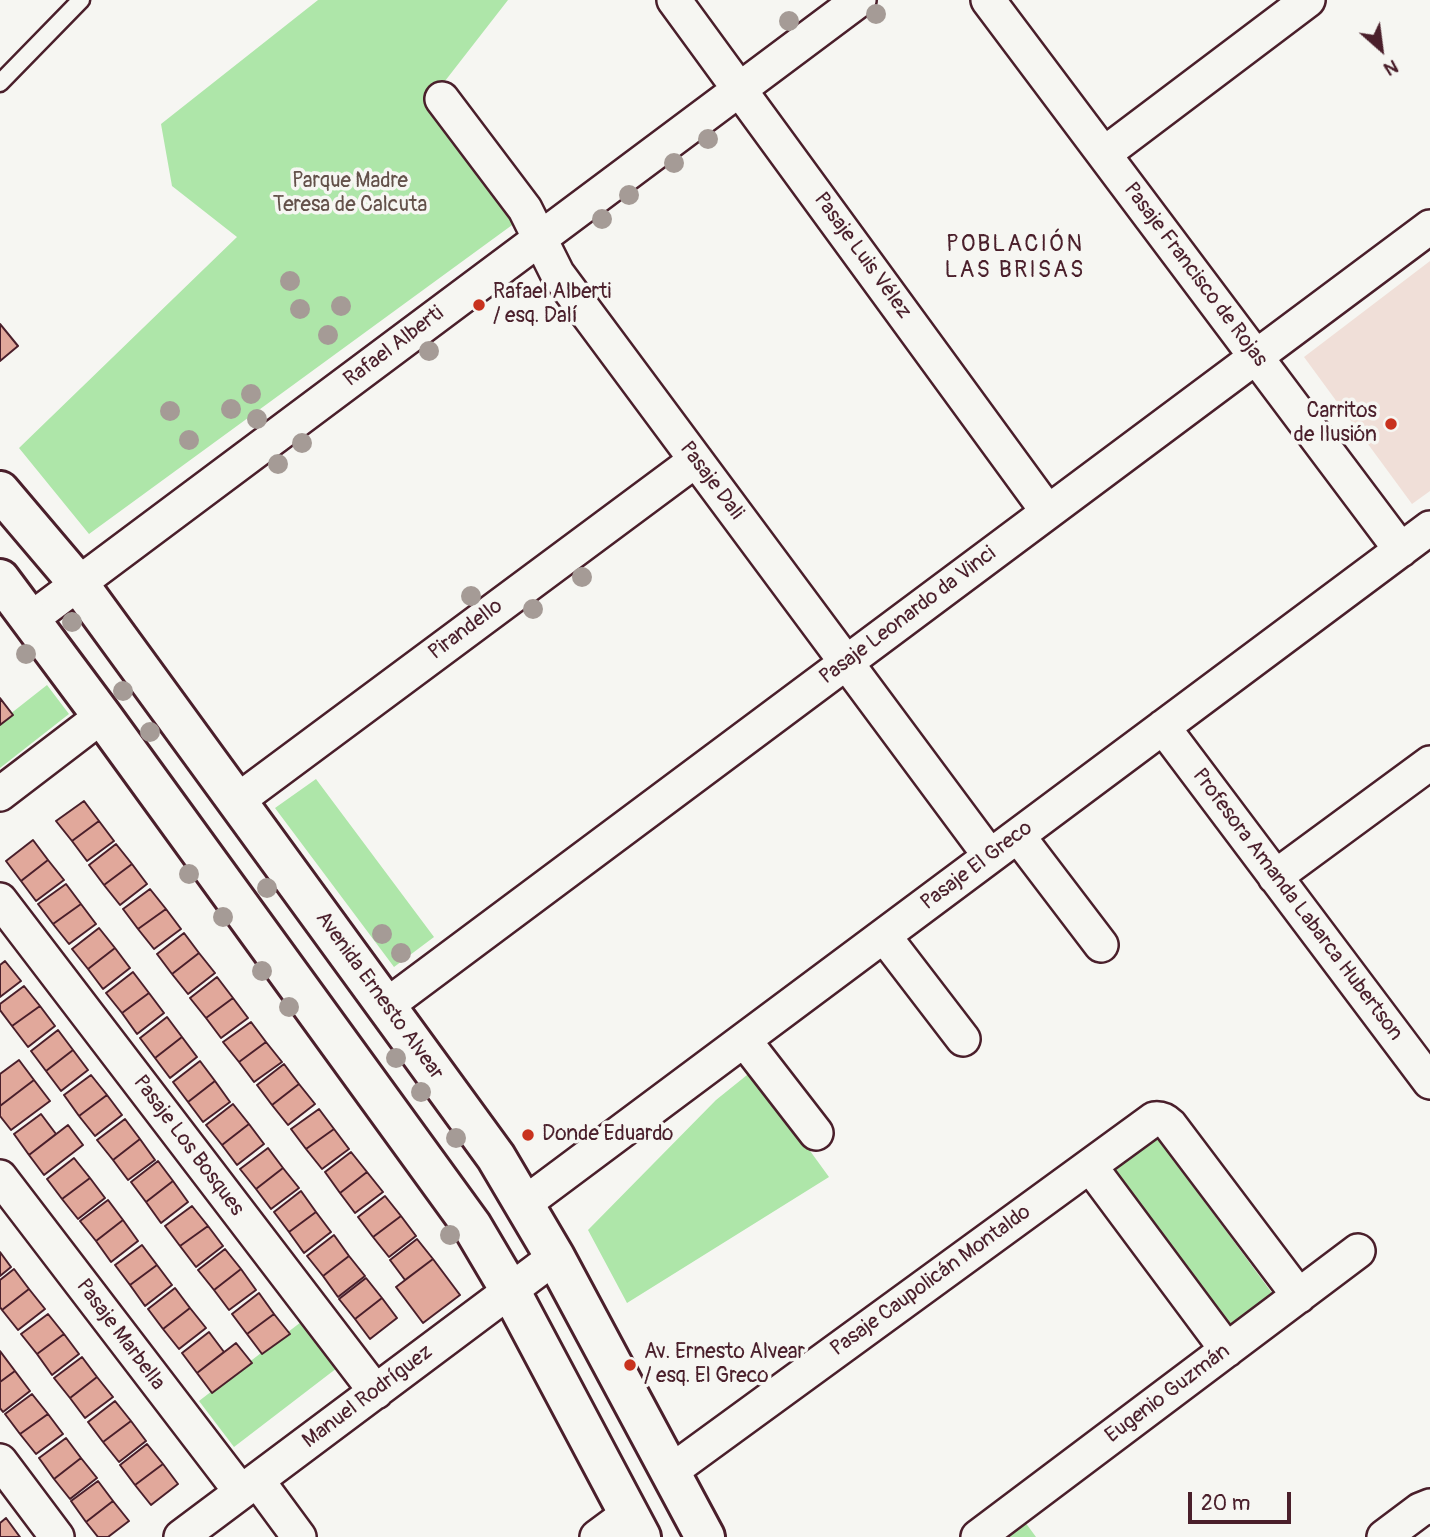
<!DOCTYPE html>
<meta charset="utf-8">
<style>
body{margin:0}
#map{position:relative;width:1430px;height:1537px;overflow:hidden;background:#f6f6f2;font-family:Pangolin,sans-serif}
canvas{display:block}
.north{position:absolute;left:1346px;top:14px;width:70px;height:70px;-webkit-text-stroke:5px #f6f6f2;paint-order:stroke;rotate:152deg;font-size:19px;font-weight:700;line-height:28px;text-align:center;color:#4a1f2b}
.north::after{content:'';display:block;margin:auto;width:24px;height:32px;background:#4a1f2b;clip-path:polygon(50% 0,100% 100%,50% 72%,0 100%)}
.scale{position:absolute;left:1188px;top:1492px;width:103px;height:32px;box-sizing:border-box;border:4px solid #4a1f2b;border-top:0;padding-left:9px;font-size:21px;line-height:24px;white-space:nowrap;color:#4a1f2b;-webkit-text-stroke:5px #f6f6f2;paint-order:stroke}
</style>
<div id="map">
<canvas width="1430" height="1537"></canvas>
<div class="north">N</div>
<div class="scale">20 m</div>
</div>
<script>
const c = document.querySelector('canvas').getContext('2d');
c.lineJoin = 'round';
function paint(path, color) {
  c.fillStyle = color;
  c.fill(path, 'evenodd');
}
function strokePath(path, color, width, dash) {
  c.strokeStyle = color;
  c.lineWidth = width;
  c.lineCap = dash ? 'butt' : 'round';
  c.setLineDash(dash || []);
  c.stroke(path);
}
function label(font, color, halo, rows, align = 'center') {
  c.font = font + ' Pangolin,sans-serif';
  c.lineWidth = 7;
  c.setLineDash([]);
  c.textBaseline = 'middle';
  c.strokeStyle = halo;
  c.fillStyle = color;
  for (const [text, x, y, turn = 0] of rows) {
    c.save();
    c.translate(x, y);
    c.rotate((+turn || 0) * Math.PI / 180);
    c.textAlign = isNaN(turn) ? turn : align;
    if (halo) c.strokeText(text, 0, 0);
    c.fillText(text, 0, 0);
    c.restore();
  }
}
paint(new Path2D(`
 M1430,261V491L1412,504L1304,357Z`), '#f0dfd8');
paint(new Path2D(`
 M318,0H508L431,99L519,220L89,534L19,448L237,237L172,186L161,124Z
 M47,685L69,714L0,768V722Z
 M316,779L434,937L394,967L275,808Z
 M752,1071L829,1177L627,1303L588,1230L716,1100Z
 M1155,1135L1275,1297L1225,1333L1112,1178L1114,1162Z
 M301,1322L337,1368L234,1447L199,1401Z
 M1025,1522L1036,1537H1005Z`), '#aee6a9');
const building = new Path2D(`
 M0,324L18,346L0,361Z
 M0,698L13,715L0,725Z
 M84,801L99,821L72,841L56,821Z
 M99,821L114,841L87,861L72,841Z
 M33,840L48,860L21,881L6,861Z
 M116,844L132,864L104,885L89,865Z
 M48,860L64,880L36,901L21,881Z
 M132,864L147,884L120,905L104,885Z
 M66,884L81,904L53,924L38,904Z
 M150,889L166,909L138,929L123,909Z
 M81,904L96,924L69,944L53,924Z
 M166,909L181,929L154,949L138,929Z
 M99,928L115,948L88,969L72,949Z
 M184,933L199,953L172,974L157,954Z
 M115,948L130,968L103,989L88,969Z
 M199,953L215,973L188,994L172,974Z
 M5,961L21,981L0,997V965Z
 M133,972L149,993L122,1013L106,993Z
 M217,977L233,998L206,1018L190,998Z
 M24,986L40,1006L12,1026L0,1010V1004Z
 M149,993L164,1013L137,1034L122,1013Z
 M233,998L248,1018L221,1038L206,1018Z
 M40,1006L55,1026L28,1047L12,1026Z
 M167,1017L182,1037L155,1058L140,1038Z
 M251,1022L266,1042L239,1062L223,1042Z
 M58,1030L73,1050L46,1071L31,1051Z
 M182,1037L197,1057L170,1078L155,1058Z
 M266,1042L282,1062L254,1082L239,1062Z
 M73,1050L88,1070L61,1091L46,1071Z
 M19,1060L34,1080L0,1106V1074Z
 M200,1061L215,1081L188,1102L173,1082Z
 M284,1064L299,1084L272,1105L257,1085Z
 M91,1075L107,1095L79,1116L64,1095Z
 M34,1080L50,1101L11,1130L0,1116V1106Z
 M215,1081L230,1102L203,1122L188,1102Z
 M299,1084L315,1104L288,1125L272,1105Z
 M107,1095L122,1115L95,1136L79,1116Z
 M233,1104L249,1124L222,1145L206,1125Z
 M319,1109L334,1129L306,1149L291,1129Z
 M41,1114L56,1134L29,1155L14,1134Z
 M125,1119L140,1139L113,1160L97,1140Z
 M249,1124L264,1144L237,1165L222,1145Z
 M68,1125L83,1145L44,1175L29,1155Z
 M334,1129L349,1149L322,1169L306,1149Z
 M140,1139L155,1160L128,1180L113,1160Z
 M268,1148L283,1168L256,1189L240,1169Z
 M351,1152L367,1172L340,1193L325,1172Z
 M74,1158L90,1178L62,1199L47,1179Z
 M158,1161L173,1181L146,1202L131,1182Z
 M283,1168L299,1188L271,1209L256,1189Z
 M367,1172L383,1192L355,1213L340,1193Z
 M90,1178L105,1198L78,1219L62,1199Z
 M173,1181L188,1202L161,1223L146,1202Z
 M301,1191L316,1212L289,1232L274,1212Z
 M385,1196L401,1216L373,1237L358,1217Z
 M108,1200L123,1220L96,1241L80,1221Z
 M192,1206L208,1226L180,1246L165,1226Z
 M316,1212L331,1232L304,1253L289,1232Z
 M401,1216L416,1236L389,1257L373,1237Z
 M123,1220L138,1241L111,1262L96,1241Z
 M208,1226L223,1246L196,1267L180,1246Z
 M334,1235L349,1256L323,1276L307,1256Z
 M417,1239L433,1259L405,1280L390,1260Z
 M142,1245L157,1265L130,1285L115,1265Z
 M225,1249L241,1269L214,1290L198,1270Z
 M0,1252L11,1267L0,1276Z
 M349,1256L365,1276L338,1297L323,1276Z
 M433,1259L460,1295L423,1323L396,1287Z
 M157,1265L172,1285L145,1306L130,1285Z
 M14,1269L29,1289L2,1310L0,1307V1280Z
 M241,1269L256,1290L229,1310L214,1290Z
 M366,1278L382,1298L355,1319L339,1299Z
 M175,1288L190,1308L163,1329L148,1309Z
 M29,1289L45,1309L18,1330L2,1310Z
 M259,1293L274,1314L247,1334L232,1314Z
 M382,1298L397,1318L370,1339L355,1319Z
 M190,1308L206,1328L179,1349L163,1329Z
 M48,1314L64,1334L37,1354L21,1334Z
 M274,1314L290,1334L262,1354L247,1334Z
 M209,1332L224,1352L197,1373L182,1353Z
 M64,1334L79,1354L52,1375L37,1354Z
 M236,1343L252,1363L212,1393L197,1373Z
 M0,1351L15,1371L0,1382Z
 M82,1357L97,1377L70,1398L54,1378Z
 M15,1371L30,1391L3,1412L0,1408V1382Z
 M97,1377L113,1397L85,1418L70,1398Z
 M32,1394L48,1414L20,1434L5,1414Z
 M115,1401L131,1421L103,1442L88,1422Z
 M48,1414L63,1434L36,1454L20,1434Z
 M131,1421L146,1441L119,1462L103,1442Z
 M66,1438L81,1458L54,1479L39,1458Z
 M147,1444L163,1464L135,1485L120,1465Z
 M81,1458L97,1478L70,1499L54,1479Z
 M163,1464L178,1484L151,1505L135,1485Z
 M98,1481L113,1501L86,1522L71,1501Z
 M113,1501L129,1521L108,1537H98L86,1522Z
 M6,1518L20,1537H0V1523Z`);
paint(building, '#e1a89b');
strokePath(building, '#4a1f2b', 2);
const service = new Path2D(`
 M0,83L81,0`);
const minor = new Path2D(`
 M674,0L1048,512
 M988,0L1401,550
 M442,99L525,209L557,273L990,856
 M1104,154L1308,0
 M31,619L859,0
 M1163,727L1430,1082
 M0,794L102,716
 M237,801L696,460
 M1018,836L1101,945
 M1275,877L1430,763
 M0,900L376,1392
 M884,936L963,1039
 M386,1006L1430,227
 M744,1040L816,1133
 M1090,1166L1227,1350
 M0,1177L241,1492
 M524,1204L1430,528
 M0,1461L57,1537
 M670,1472L1154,1119C1161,1118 1165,1120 1170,1125L1299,1296
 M257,1480L299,1537
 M181,1537L555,1257
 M597,1537L628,1514
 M978,1537L1358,1251
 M1384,1537L1420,1510L1430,1506`);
const secondary = new Path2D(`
 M0,491L78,583L496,1157L555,1257L705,1537
 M0,579L102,716L472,1226L511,1292L641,1537`);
strokePath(service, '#4a1f2b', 21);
strokePath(minor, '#4a1f2b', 38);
strokePath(secondary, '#4a1f2b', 44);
strokePath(service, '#f6f6f2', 16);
strokePath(minor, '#f6f6f2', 33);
strokePath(secondary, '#f6f6f2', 38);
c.fillStyle = '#a59b96';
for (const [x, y] of [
 [876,14],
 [789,21],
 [708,139],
 [674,163],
 [629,195],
 [602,219],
 [290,281],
 [341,306],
 [300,309],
 [328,335],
 [429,351],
 [251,394],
 [231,409],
 [170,411],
 [257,419],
 [189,440],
 [302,443],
 [278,464],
 [582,577],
 [471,596],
 [533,609],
 [72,622],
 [26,654],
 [123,691],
 [150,732],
 [189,874],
 [267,888],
 [223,917],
 [382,934],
 [401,953],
 [262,971],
 [289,1007],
 [396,1058],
 [421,1092],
 [456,1138],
 [450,1235]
]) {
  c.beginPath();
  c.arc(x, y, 10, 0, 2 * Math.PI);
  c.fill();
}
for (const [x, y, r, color] of [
 [479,305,7,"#c8321e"],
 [1391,424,7,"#c8321e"],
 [528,1135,7,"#c8321e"],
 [630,1365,7,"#c8321e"]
]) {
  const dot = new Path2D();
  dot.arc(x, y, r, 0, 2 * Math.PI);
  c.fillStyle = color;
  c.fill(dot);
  strokePath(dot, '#f6f6f2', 2.5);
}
label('21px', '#63514a', '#f6f6f2', [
 ["Parque Madre",350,182],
 ["Teresa de Calcuta",350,206]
]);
label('21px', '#4a1f2b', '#f6f6f2', [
 ["Pasaje Luis Vélez",862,256,54],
 ["Pasaje Francisco de Rojas",1195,275,53],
 ["Rafael Alberti",394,347,-37],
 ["Pasaje Dali",711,481,53],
 ["Pasaje Leonardo da Vinci",908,616,-37],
 ["Pirandello",466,630,-37],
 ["Pasaje El Greco",977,866,-37],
 ["Profesora Amanda Labarca Hubertson",1297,905,53],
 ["Avenida Ernesto Alvear",379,996,54],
 ["Pasaje Los Bosques",188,1146,53],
 ["Pasaje Caupolicán Montaldo",931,1281,-36],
 ["Pasaje Marbella",120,1335,53],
 ["Eugenio Guzmán",1168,1394,-37],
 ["Manuel Rodríguez",368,1397,-37]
]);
label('21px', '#4a1f2b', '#f6f6f2', [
 ["Rafael Alberti",493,293],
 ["/ esq. Dalí",493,317],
 ["Carritos",1377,412,"right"],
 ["de Ilusión",1377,436,"right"],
 ["Donde Eduardo",542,1135],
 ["Av. Ernesto Alvear",644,1353],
 ["/ esq. El Greco",644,1377]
], 'left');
c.letterSpacing = '2px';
label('23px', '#4a1f2b', '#f6f6f2', [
 ["POBLACIÓN",1015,245],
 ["LAS BRISAS",1015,271]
]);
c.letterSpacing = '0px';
</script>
